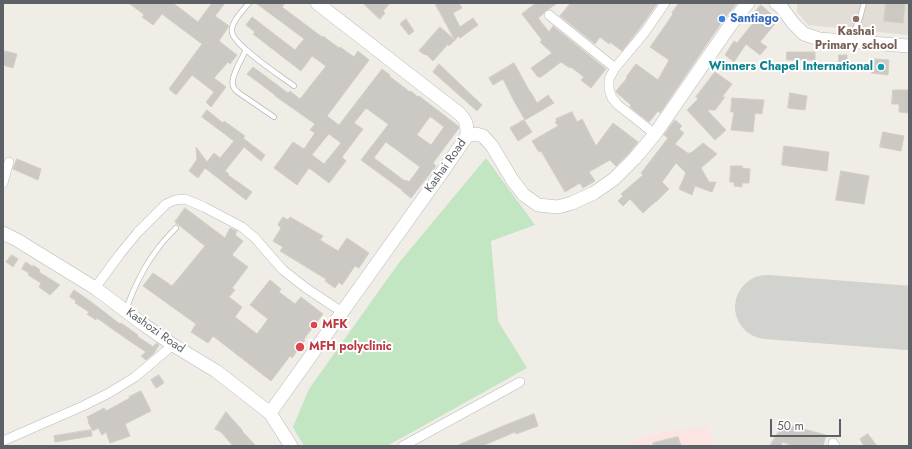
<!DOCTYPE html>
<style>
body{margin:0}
#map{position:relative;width:912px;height:449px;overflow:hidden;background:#efede5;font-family:Jost,sans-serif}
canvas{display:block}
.frame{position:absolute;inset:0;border:4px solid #5d6065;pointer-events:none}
.scale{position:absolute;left:770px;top:419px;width:71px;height:18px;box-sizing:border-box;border:2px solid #5d6065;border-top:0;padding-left:5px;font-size:12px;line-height:14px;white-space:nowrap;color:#5d6065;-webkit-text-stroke:3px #fff;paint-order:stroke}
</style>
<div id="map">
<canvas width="912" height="449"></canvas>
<div class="frame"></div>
<div class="scale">50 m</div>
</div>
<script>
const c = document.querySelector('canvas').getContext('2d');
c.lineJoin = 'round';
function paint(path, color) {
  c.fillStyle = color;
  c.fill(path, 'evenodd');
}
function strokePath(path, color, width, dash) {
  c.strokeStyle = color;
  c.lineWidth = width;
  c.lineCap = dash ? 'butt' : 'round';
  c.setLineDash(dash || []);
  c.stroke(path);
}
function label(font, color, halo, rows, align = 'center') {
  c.font = font + ' Jost,sans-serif';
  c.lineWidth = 4;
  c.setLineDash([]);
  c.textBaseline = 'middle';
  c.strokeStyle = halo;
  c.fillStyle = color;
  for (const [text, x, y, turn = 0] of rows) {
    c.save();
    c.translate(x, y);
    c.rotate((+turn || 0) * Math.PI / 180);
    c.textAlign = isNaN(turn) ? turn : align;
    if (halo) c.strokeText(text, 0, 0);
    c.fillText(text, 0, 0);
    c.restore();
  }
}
paint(new Path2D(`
 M797,3H909V35L808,25L797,12Z`), '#e2ded6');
paint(new Path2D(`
 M707,426L714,446H621L652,434Z`), '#fbe4e2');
paint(new Path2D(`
 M486,158L535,225L491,241L498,321L527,368L387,446H304L293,427L309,389L398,264Z`), '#c2e5c2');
strokePath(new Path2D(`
 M767,307L909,318`), '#d2d2ce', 64);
const building = new Path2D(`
 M129,3H173L198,22L212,3H225L215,16L229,26L219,41L237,55L230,64L228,62L214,78L226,87L211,107L206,102L214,92L192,75L176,95L169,89L202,44L162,14L153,25L142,17L144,15Z
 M256,3H285L282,7L322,37L323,36L339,48L340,47L354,57L358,51L369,60L327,116L339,125L382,69L390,75L389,76L410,92L411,91L418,97L419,96L458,126L459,128L433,163L436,166L411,198L402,191V190L361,160L388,125V124L366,108L354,123L363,129L342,157L346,161L329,183L309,168L297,185L274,168L293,142L304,149L315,133L310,130L315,124L288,105L275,96V95L247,74L253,67L288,93L290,91L300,99L326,66L312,56L301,71L253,34L255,32L246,25L252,17L295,50L304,39ZM430,117H431L444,127L431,145L417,135ZM329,134L341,143L324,164L312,155ZM386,142L420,167L409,182L406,180L405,181L374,158Z
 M363,3H390L383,11L385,13L380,19Z
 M435,3H459L462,8L453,13L460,27L473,18L478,25L460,38L458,36L455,40Z
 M536,3H557L549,9L545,11L543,14L538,18L549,32L553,26L606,69L591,88L581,80L584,77L571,67L570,68L561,62L541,77H538L531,68L552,53L540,42L542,40L522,14Z
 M571,3H655L657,4L640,28L622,51L610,42L609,44L600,37L595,44L560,16Z
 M679,3H737L722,22L660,113L658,111L649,122L630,107L631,105L617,93L616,91L627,78L626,77L636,64L658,80L669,60L650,47L660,33L673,14L672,13Z
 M886,3H905L903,23L884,21Z
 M761,5L778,20L760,42L767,47L760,55L746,44L734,62L725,55L734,41L737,43L753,23L749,19Z
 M406,19L414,31L409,35L400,24Z
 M440,27L455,40L449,46L448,44L433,61L426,54L425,55L419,51Z
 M5,51L17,54L13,68L3,65V58Z
 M787,52H815V60H787Z
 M839,55H847V65L839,64Z
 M874,59L889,60L888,75L872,73Z
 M514,63L530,92V91L537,103L548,95L554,103L525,120L514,101L503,79L493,85L489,78Z
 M439,64L482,105L477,111L433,72Z
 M715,72L732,84L722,97H725L715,110H707L726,130L715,140L687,110L698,99L696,97Z
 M893,90H909V113L899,112V104H892Z
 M790,93L807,96L805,110L788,108Z
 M732,98L764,100L762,114L755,113L753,132L731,130L734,112H731Z
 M207,110L223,123L224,121L245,136L243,138L265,155L261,161L244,147L225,171L229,174L228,175L252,192L246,200L205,168L198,178L189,171L197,159L196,147L207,162L214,153L220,158L234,141L202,117Z
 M572,112L577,122L582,119L596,146L613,123L638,142L629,153L616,166L610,160L589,172L595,181L583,188L580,183L565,192L541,151L539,152L532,141L558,126L555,122L557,121L556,119Z
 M524,120L532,132L518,141L510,128Z
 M675,120L682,126L679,129L684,133L675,144L689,154L690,152L691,153L703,143L717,154L701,168L709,182H716L712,192L695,186L692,195L679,189L686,173L676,163L662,182L669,189L656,202V201L643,213L630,199L623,206L618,201L623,196L621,194L643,175L641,173L668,138L664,135Z
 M883,132L904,136L901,151L880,147Z
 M784,146L829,152L827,171L782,165Z
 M17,159L41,169L38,180L13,169Z
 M731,166H742V168L750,169L749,183H742V187L734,186V182H730Z
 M841,171L869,176L864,204L836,200Z
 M185,208L225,238L230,228L237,231L235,235L243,241L232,255L248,267L232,288L235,290L229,297L242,307L235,317L257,334L268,319L250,305L270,280L281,289L279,292L295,304L301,297L323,314L304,339L305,340L292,358L290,356L271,381L213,336L208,343L191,332L196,324L143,286L153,273L172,286L205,246L175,222Z
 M283,217L288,220L290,217L323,236L320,240L338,251L347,238L369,253L359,268L355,266L342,285L339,282L335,288L325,281L326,279L280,251L283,247L273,241L281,228L278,225Z
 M12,255L18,259L13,267L6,262Z
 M26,262L33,267V265L40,270L39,272L60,285L50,295L39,287L41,283L28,275L29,273L22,269Z
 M74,290L90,301L120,324L121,323L138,335L137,336L152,346L151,348L157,343L159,345L154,353L146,360L141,356L146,352L128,340L97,318L96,320L87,314L89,312L75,303L76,301L70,297Z
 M159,375L164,383L156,388L151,380Z
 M141,391L151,411L125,424L130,436L110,443L106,432L102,435L98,428L93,431L88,422L89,421L87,417L104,408L106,411L130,398L129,397Z
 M226,412L243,431H242L256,446H233L221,432L215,429Z
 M534,414L538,426L516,434L515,432L482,446H456L503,426Z
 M782,426L790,431L792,426L826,435L823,446H794L782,442L781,446H770Z
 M91,430L92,436L55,442L54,436Z
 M868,434L877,446H864L860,439Z
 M678,437L681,446H653V443Z`);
paint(building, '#ccc9c4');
strokePath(building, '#d3cec3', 1);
const lane = new Path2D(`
 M249,3C243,10 230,23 232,32C233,45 282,77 294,86
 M849,40L859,21L864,3
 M246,50C242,58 230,78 233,86C234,89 236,91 239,93L274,117
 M126,310C134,287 144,266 159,247C164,240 170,234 176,228`);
const street = new Path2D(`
 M549,15L615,68
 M655,134L618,105L612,98L609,89V79L615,68L645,32L665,3
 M3,183L9,162
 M95,288L120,254L138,232L166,204L175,200L185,199L204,207L242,227L255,238L275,261L283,270L306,288L342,312
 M3,441L83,406L109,393L135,377L173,345
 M833,443L835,446
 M403,446L520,382`);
const secondary = new Path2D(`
 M317,3L460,114C467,122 467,125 467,136
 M776,3L782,8L793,23L804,34L819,39L909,46
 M3,233L17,240L95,288L143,324L173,345L216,371L270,413L291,446
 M270,413L443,171L467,136L476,134L483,136L492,146L513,181L524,195L538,205L558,207L572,203L594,193L614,179L635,158L655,134L729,27L742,10L748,3`);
strokePath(lane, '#b7babe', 6);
strokePath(street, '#b7babe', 10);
strokePath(secondary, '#b6b9be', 14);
strokePath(lane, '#fff', 4.5);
strokePath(street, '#fff', 9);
strokePath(secondary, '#fff', 13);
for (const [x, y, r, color] of [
 [722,19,4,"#3f7fe0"],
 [856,19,4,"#8d6e63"],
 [881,67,4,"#0f9aa8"],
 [314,325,4,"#e0444e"],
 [300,347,5,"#e0444e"]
]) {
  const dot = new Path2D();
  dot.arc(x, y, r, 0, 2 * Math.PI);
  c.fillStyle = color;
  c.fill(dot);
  strokePath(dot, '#fff', 1.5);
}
label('bold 12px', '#366cbe', '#fff', [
 ["Santiago",730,19]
], 'left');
label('bold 12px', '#785e54', '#fff', [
 ["Kashai",856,32],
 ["Primary school",856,46]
]);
label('bold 12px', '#0d838f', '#fff', [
 ["Winners Chapel International",873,67]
], 'right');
label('12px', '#5d6065', '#fff', [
 ["Kashai Road",446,166,-55],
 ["Kashozi Road",155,331,35]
]);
label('bold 12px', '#be3a42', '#fff', [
 ["MFK",322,325],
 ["MFH polyclinic",309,347]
], 'left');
</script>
